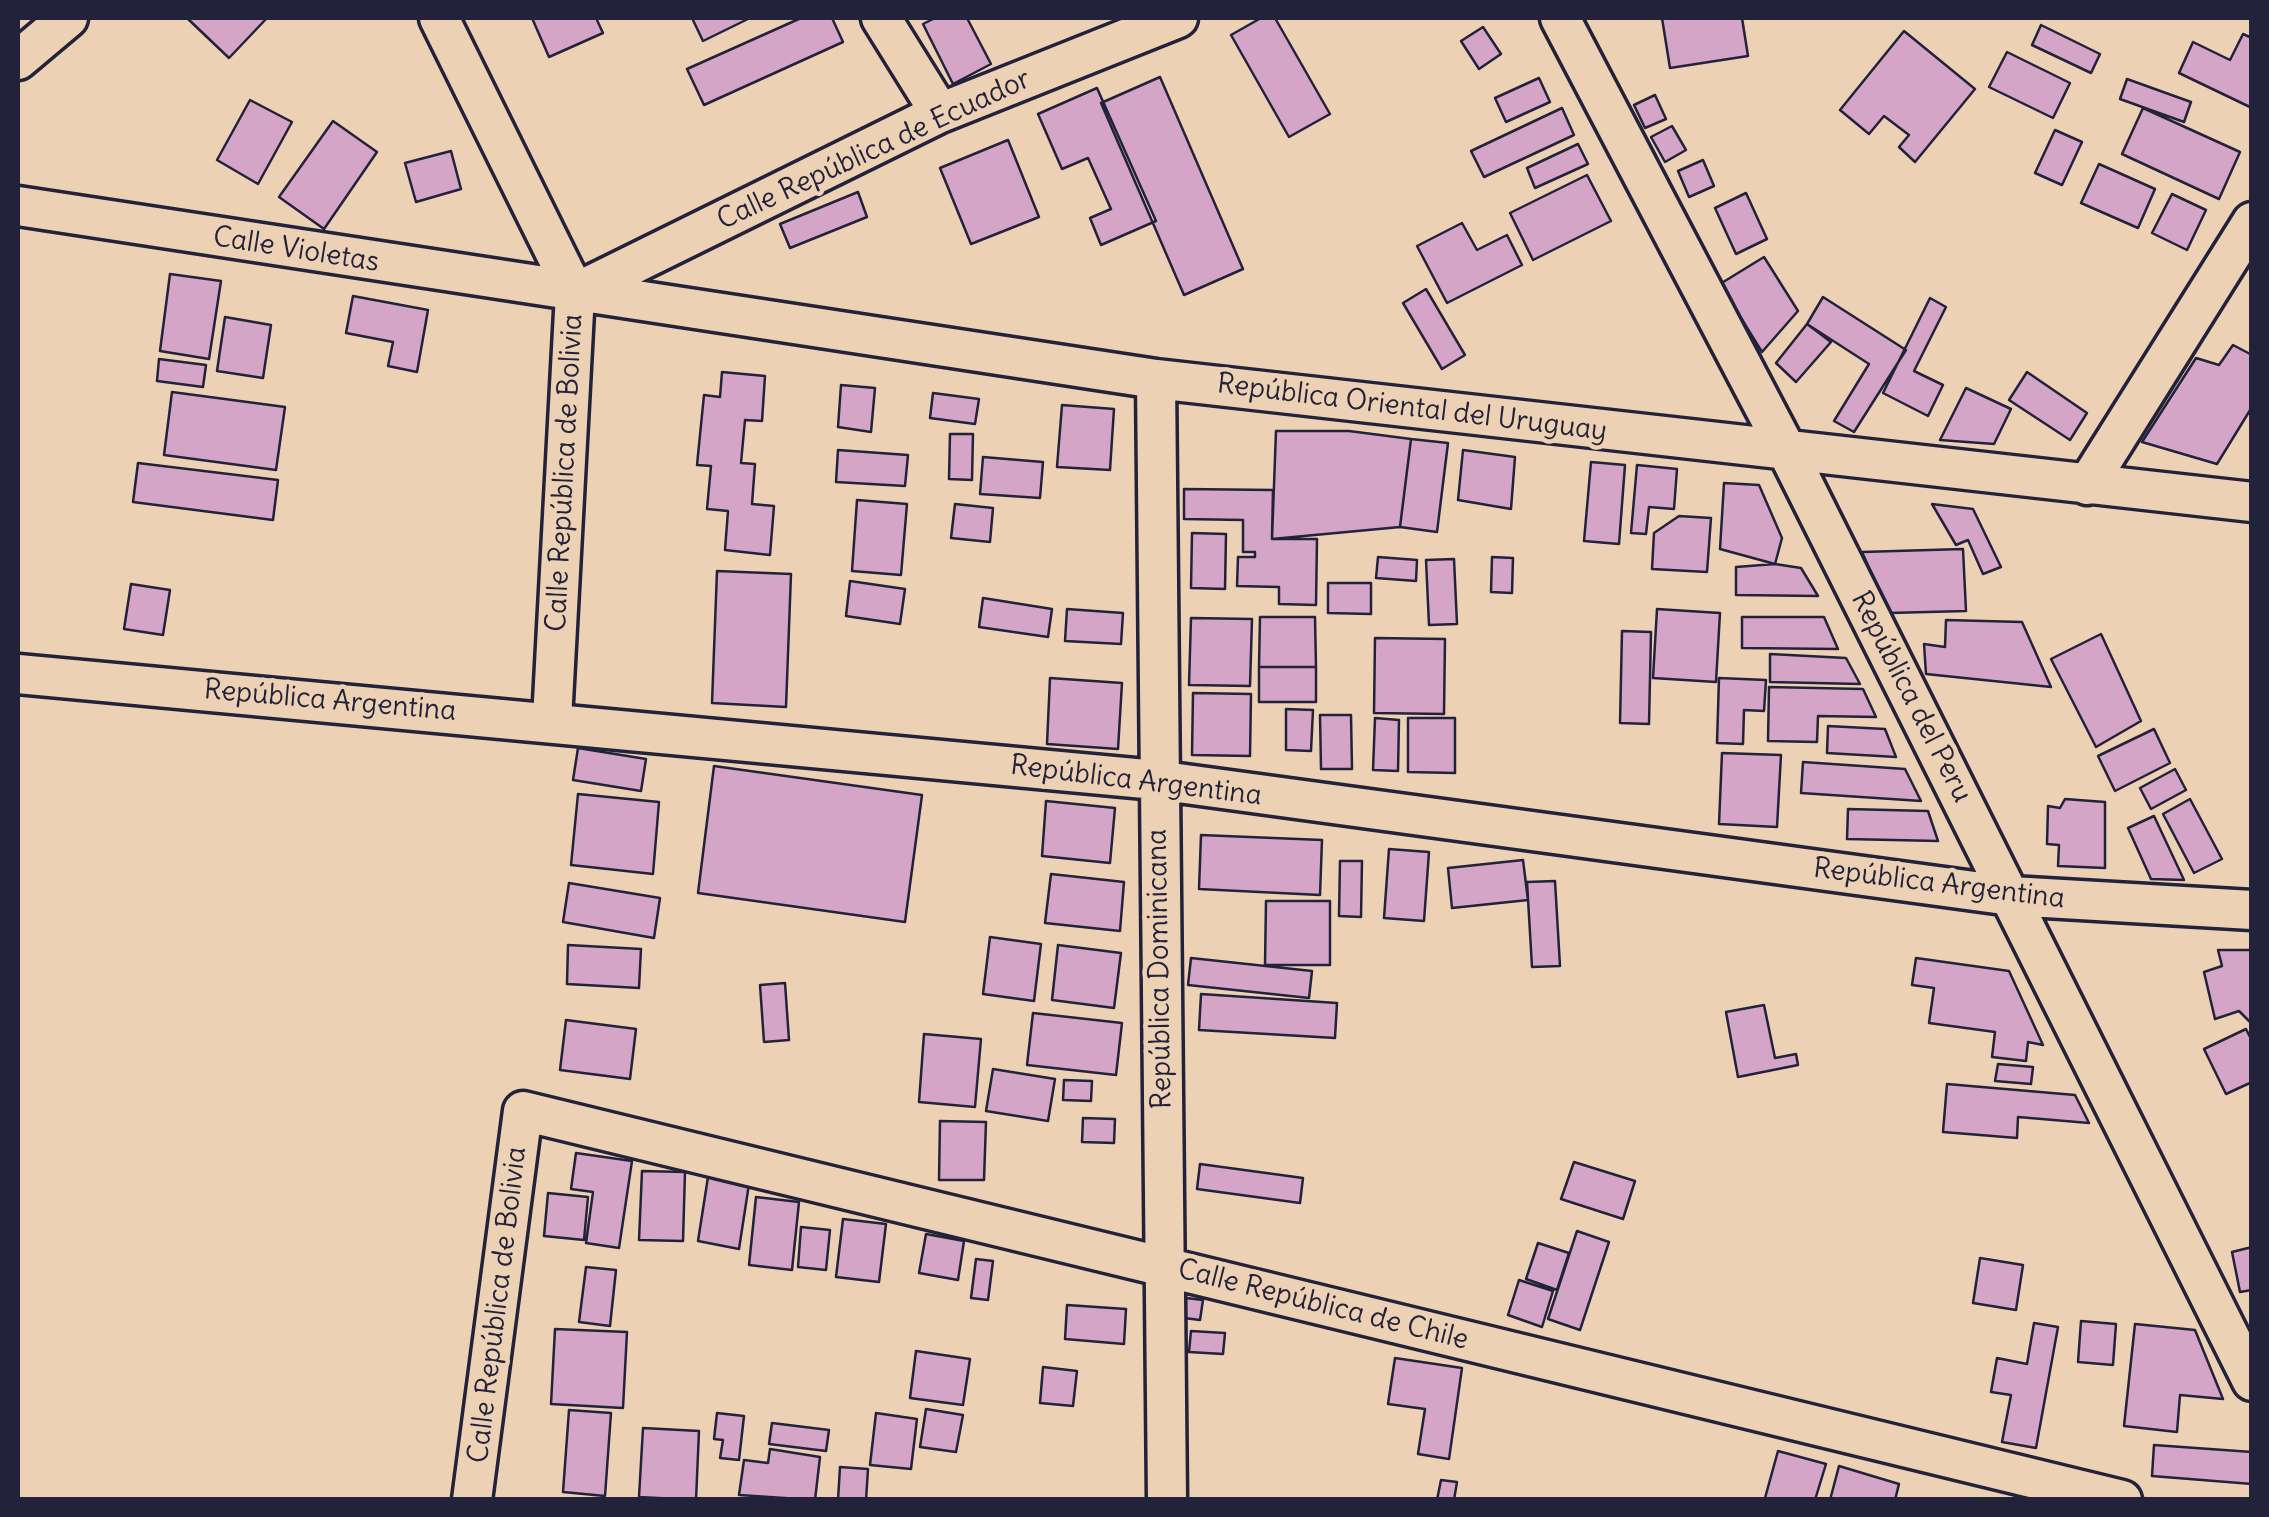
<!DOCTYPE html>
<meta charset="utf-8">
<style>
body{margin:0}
#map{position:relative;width:2269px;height:1517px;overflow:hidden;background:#edd1b4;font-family:Delius,sans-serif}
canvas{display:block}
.frame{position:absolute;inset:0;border:20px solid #22223b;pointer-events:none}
</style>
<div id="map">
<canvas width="2269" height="1517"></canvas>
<div class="frame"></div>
</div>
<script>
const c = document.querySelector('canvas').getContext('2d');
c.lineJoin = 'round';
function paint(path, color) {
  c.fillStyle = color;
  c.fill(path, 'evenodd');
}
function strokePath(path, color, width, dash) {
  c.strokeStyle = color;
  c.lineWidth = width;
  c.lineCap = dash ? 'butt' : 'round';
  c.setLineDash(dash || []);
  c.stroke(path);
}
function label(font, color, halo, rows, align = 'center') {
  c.font = font + ' Delius,sans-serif';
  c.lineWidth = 9;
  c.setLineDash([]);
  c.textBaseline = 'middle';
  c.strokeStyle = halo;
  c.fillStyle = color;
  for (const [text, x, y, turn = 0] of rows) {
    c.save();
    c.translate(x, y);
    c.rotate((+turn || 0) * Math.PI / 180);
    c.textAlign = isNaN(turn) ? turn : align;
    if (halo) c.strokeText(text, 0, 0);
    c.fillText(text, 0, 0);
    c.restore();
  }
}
const building = new Path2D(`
 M187,18H267L229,58Z
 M532,18H596L603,33L549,57Z
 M692,18H750L703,41Z
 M801,18H832L843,42L704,105L687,69Z
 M935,18H967L991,64L953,84L923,24Z
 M1261,18H1275L1330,114L1289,137L1231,35Z
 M1662,18H1742L1748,56L1670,68Z
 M2041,25L2100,54L2091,73L2032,45Z
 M1483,27L1501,54L1479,69L1461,41Z
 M1904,31L1975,89L1915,162L1899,147L1909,135L1884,116L1869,134L1840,110Z
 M2243,34L2252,38V108L2179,73L2193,42L2230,60Z
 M2007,52L2070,83L2053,118L1989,87Z
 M1160,77L1243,269L1184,295L1101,103Z
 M1539,78L1550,102L1506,122L1495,98Z
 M2127,79L2191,102L2184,122L2120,99Z
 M1097,88L1156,221L1101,245L1090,218L1111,209L1088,158L1062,169L1038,114Z
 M1655,95L1666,119L1645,128L1634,105Z
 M250,100L292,122L258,184L217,160Z
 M1562,108L1574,135L1484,177L1471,151Z
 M2143,108L2240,152L2219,199L2122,154Z
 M333,121L377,152L324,229L279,197Z
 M1672,126L1686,150L1665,162L1651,137Z
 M2055,130L2082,142L2062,185L2035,173Z
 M1008,140L1039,217L971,244L940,168Z
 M1578,144L1588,164L1535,188L1527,168Z
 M451,151L461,189L416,202L405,163Z
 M1703,160L1714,186L1689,197L1678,171Z
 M2099,164L2155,189L2138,228L2081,203Z
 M1587,175L1611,221L1533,260L1510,213Z
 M858,192L867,217L790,248L780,224Z
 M1746,193L1767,239L1736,254L1715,208Z
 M2172,194L2206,210L2187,250L2152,233Z
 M1462,223L1477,250L1507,235L1522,265L1447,303L1417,246Z
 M1764,257L1798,311L1762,352L1720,284Z
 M170,274L221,281L209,359L160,351Z
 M1426,289L1465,355L1442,369L1403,303Z
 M353,296L428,310L417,372L388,366L393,342L346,333Z
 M1823,297L1906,350L1854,432L1834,421L1869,364L1807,324Z
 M1930,298L1946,307L1914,371L1943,385L1928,416L1883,393Z
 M225,317L271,325L263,378L217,371Z
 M1807,324L1831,342L1796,382L1776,363Z
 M2233,345L2252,355V407L2217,464L2142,442L2196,358L2219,365Z
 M159,359L206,365L203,387L157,381Z
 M722,372L765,376L762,421L745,420L741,463L755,464L752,504L774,506L770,555L725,550L728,511L707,509L711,466L697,465L704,395L720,397Z
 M2027,372L2087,413L2070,440L2009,400Z
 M841,385L875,388L871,432L838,427Z
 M1966,388L2011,409L1994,444L1940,440Z
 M172,392L285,407L276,470L164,455Z
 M933,393L979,399L975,424L930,418Z
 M1062,405L1114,409L1110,470L1057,467Z
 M1276,431H1349L1411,439L1400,527L1272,539Z
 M950,434H973L972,480L949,479Z
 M1411,439L1448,443L1437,532L1400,527Z
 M838,450L908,455L905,486L836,482Z
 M1463,450L1515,457L1511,509L1458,500Z
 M983,457L1043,462L1040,498L980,494Z
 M1591,462L1625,465L1619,544L1584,541Z
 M138,463L278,480L273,520L133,502Z
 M1637,465L1677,469L1674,509L1649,507L1646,534L1631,533Z
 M1724,483L1759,485L1782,538L1775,564L1720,549Z
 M1184,489L1273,490L1272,539H1317L1316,605L1279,604V587L1237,586L1238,557H1255V552H1243V520L1184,519Z
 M857,500L907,504L901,575L852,571Z
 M955,504L993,508L990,542L951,538Z
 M1932,504L1973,509L2001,567L1983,574L1968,540L1956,545Z
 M1679,516L1711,518L1707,572L1652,569L1654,533Z
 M1192,533L1226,534L1225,589L1191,588Z
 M1963,549L1966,611L1889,613L1862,552Z
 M1378,557L1417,560L1416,581L1376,578Z
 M1492,557L1513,558L1512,593L1491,592Z
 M1454,559L1457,624L1429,625L1426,560Z
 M1775,564L1801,568L1818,596L1736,595V567Z
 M717,571L791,574L786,707L712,703Z
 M850,581L905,589L900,624L846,616Z
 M1328,583H1371V614L1328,613Z
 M131,584L170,590L163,635L124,629Z
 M983,598L1052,609L1048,637L979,627Z
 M1067,609L1123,613L1121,644L1065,641Z
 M1657,609L1720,613L1716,682L1653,678Z
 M1260,617H1315L1316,667H1259Z
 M1742,617H1824L1838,649L1742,648Z
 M1191,618L1252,619L1250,686L1189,685Z
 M1946,620L2022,622L2051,687L1926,674L1924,644L1945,647Z
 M1622,631L1651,632L1649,724L1620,723Z
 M2101,634L2141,721L2096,747L2051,659Z
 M1375,638L1445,639L1444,714L1374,713Z
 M1770,654L1846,658L1860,684L1770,682Z
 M1259,667H1316V702H1259Z
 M1050,678L1122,683L1118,749L1047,744Z
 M1719,678L1766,680L1764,711L1744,710L1743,744L1717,743Z
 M1769,687L1863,689L1876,717L1818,716L1817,742L1768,741Z
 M1193,693L1251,694L1250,756L1192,755Z
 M1286,709L1313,710L1311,751L1286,750Z
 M1320,715H1351L1352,769H1321Z
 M1375,718L1399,720L1398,771L1373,770Z
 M1408,718H1455V773L1408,772Z
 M1828,726L1885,729L1896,757L1827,753Z
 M2154,729L2170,763L2115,791L2098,756Z
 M578,748L646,759L641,791L573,780Z
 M1722,753L1781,755L1777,827L1719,824Z
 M1803,762L1905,769L1921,801L1801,793Z
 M714,766L922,795L905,922L698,893Z
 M2175,769L2186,790L2151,809L2140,788Z
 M578,794L659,802L653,874L571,865Z
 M2065,799L2105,802V868L2058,866L2059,845L2047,844L2048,806L2060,808Z
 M2190,799L2222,859L2194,873L2163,814Z
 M1046,801L1115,808L1110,863L1042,856Z
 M1848,809L1928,811L1938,841L1847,839Z
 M2154,816L2184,880L2151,879L2128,828Z
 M1201,835L1322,840L1320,895L1199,889Z
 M1389,849L1429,852L1424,921L1384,918Z
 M1523,860L1528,900L1452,908L1448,868Z
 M1340,861H1362L1361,917L1339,916Z
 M1051,874L1124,882L1120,931L1045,923Z
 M1555,881L1560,966L1532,967L1527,882Z
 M569,883L660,898L654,938L563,922Z
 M1266,901H1330V965H1265Z
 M990,937L1041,944L1034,1001L983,994Z
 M568,945L641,949L639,988L567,984Z
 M1058,945L1121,953L1114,1008L1052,1000Z
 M2218,950H2252V1024L2239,1011L2215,1019L2204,972L2222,966Z
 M1191,958L1312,971L1309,998L1188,985Z
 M1916,958L2009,971L2043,1045L2028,1042L2026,1061L1992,1057L1995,1032L1929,1023L1934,988L1912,985Z
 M785,983L789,1040L764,1042L760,985Z
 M1201,994L1337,1003L1335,1038L1199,1030Z
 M1764,1005L1775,1058L1796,1054L1798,1065L1738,1077L1726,1012Z
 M1033,1013L1122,1023L1116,1075L1027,1065Z
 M566,1020L636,1029L630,1079L560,1070Z
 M2246,1029L2252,1041V1082L2226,1094L2204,1049Z
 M924,1034L981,1039L975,1107L919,1102Z
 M1998,1064L2033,1067L2031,1084L1995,1081Z
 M993,1069L1055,1079L1048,1121L986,1111Z
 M1064,1080L1092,1081L1091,1101L1063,1100Z
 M1947,1084L2075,1095L2089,1123L2018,1117L2017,1138L1943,1132Z
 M1083,1118L1115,1119L1114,1143L1082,1142Z
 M940,1121L986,1122L984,1180H939Z
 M576,1153L632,1161L619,1248L586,1243L593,1192L571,1189Z
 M1574,1162L1635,1181L1623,1219L1561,1199Z
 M1200,1164L1303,1178L1300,1203L1197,1189Z
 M642,1171L685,1172L683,1241L639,1240Z
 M708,1177L749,1184L739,1249L698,1241Z
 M548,1193L588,1197L584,1240L544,1236Z
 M756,1197L799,1202L792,1270L749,1265Z
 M843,1219L886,1224L879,1282L836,1277Z
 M801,1227L830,1230L826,1270L798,1267Z
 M1577,1231L1609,1242L1580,1330L1548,1319Z
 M926,1234L964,1241L958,1280L919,1273Z
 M1538,1243L1569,1253L1557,1290L1526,1279Z
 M2252,1247V1290L2240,1292L2232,1252Z
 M1980,1258L2023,1265L2016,1310L1973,1303Z
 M976,1259L993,1261L988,1300L971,1298Z
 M586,1267L616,1270L610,1326L579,1322Z
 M1519,1280L1553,1291L1542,1327L1508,1315Z
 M1186,1298L1203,1300L1200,1320L1184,1318Z
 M1067,1305L1126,1309L1124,1344L1065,1339Z
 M2081,1321L2116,1324L2113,1365L2078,1362Z
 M2034,1323L2058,1327L2036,1448L2002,1442L2011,1395L1991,1392L1997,1358L2027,1364Z
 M2135,1324L2195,1330L2223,1399L2180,1395L2177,1432L2124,1426Z
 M555,1329L627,1332L623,1408L551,1404Z
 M1191,1331L1225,1333L1223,1354L1189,1352Z
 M916,1351L970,1359L963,1405L910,1398Z
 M1395,1358L1462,1368L1449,1459L1418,1454L1425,1409L1388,1404Z
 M1043,1367L1077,1371L1073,1406L1040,1403Z
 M926,1409L963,1415L956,1452L920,1447Z
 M569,1410L611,1413L605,1496L563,1492Z
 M717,1413L744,1416L739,1460L720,1458L723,1440L714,1439Z
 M876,1413L917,1419L911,1469L870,1465Z
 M772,1423L829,1430L826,1451L769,1444Z
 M643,1428L699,1431L696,1500L639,1497Z
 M2154,1445L2252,1452V1484L2152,1476Z
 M770,1449L820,1457L815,1500L739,1495L744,1460L768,1463Z
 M1778,1451L1826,1464L1815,1500L1765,1498Z
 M1839,1466L1899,1484L1895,1500H1830Z
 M840,1467L868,1469L866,1500H838Z
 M1441,1480L1457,1482L1454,1500H1437Z`);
paint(building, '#d4a5c6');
strokePath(building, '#22223b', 2.5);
const street = new Path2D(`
 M439,18L575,293L552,720
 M881,18L940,113
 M1560,18L1787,451L2252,1381
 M18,60L68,18
 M18,206L1156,379L2252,502
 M575,293L940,113L1178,18
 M1156,379L1167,1500
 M2087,485L2252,222
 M18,674L1156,780L2011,896L2252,910
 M472,1500L523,1111L2122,1500`);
strokePath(street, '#22223b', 45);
strokePath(street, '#edd1b4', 38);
label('28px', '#22223b', '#edd1b4', [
 ["Calle República de Ecuador",874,150,-25],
 ["Calle Violetas",296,250,9],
 ["República Oriental del Uruguay",1412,408,7],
 ["Calle República de Bolivia",565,473,-87],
 ["República del Peru",1911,697,63],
 ["República Argentina",330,701,5],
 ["República Argentina",1136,781,7],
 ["República Argentina",1939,884,7],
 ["República Dominicana",1160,969,-91],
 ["Calle República de Bolivia",498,1305,-83],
 ["Calle República de Chile",1323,1305,14]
]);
</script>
